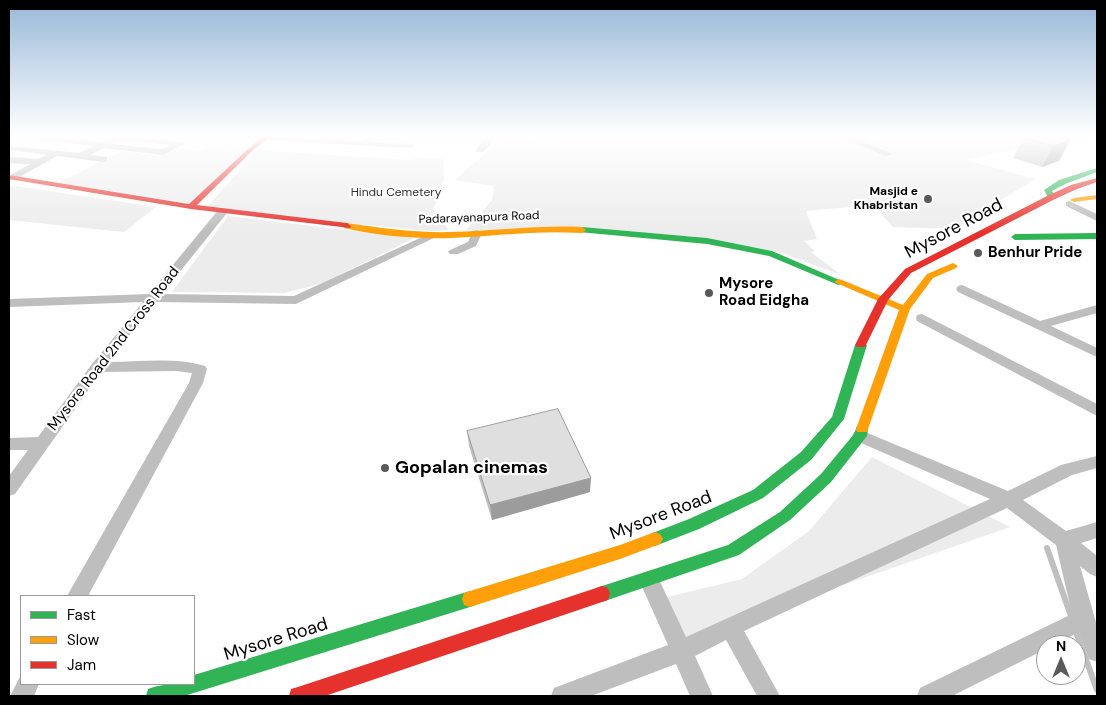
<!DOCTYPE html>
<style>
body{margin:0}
#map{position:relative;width:1106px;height:705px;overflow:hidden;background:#fff;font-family:"DM Sans",sans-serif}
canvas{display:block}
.frame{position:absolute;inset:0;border:10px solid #000;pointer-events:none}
.legend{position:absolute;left:20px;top:595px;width:175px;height:90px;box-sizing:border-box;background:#fff;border:1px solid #999;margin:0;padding:6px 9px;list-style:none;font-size:15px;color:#000}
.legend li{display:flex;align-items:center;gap:10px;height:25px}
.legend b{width:25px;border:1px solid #999}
.north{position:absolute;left:1036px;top:635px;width:50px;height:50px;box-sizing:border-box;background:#fff;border:1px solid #999;border-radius:50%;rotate:0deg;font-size:14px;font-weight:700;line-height:20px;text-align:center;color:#000}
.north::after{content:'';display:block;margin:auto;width:18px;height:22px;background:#595959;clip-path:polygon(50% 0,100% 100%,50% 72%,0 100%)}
</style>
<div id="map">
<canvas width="1106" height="705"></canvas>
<div class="frame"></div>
<ul class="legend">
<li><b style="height:6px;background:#30b455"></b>Fast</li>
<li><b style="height:6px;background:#ff9f0a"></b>Slow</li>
<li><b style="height:6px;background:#e5322d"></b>Jam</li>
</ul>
<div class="north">N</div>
</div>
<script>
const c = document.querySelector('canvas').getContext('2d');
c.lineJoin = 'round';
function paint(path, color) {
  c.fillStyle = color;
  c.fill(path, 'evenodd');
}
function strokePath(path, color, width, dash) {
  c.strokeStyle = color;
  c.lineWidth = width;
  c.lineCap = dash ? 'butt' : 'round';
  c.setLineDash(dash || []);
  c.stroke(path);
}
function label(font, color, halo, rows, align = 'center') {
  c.font = font + ' "DM Sans",sans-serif';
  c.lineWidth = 4.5;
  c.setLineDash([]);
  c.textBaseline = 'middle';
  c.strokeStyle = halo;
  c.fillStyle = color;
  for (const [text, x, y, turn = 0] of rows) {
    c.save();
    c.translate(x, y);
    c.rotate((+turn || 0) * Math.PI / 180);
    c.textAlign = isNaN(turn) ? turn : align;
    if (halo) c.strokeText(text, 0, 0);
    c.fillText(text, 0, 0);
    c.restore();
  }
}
paint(new Path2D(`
 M507,134L557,140L561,134L1084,136L966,160L1035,179L954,229L893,227L873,205L806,211L817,239L804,241L815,251L811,252L841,275L779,252L690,236L466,230L492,200L494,186L455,180Z
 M215,143L251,148L190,203L58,183L122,151L160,156L175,148L200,151Z
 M257,150L411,160L418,158L443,159L444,179L433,210L449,230L432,231L346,223L208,206Z
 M9,185L156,207L124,232L9,220Z
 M228,216L414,238L323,283L285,293L172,292Z
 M872,457L1010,527L685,640L667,597L742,579L809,531Z`), '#ececec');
strokePath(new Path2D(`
 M1047,548L1072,619
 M1075,629L1097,690`), '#bfbfbf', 6);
paint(new Path2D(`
 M89,134H130L129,136L180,142L184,144L163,155L104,148L90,155L107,157V161L104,162L57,156L14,180H9V176L30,164L9,163V157L38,159L47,155L14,150H11V146L79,153L94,146L34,139L30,137L34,135L102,142L110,138L93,136ZM121,140L170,145L162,149L112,144Z
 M188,134H232L361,141L370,134H379L370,142L411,144L415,146L411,148L192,136Z
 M488,134H496L491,144L483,152H477L476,150Z
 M546,134H555L551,136Z
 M832,134H843L893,154L886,156Z
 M1069,201L1097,214V221L1066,206V202Z
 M223,208L227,209V213L162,294L294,296L431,233H439L440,235L296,304L156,302L108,362C140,362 174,357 205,366L207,369L203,383L88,596H67L189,383L192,373L176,371L101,372L15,494L9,496V476L28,450H9V438L38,437L92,364L143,302L9,307V299L149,294L219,209Z
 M477,230L482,233L476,246L458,254H450L448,252L450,250L468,242L473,231Z
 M962,285L1040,321L1097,305V313L1051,326L1097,348V357L958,292L956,289L958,286Z
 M922,314L1097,404V416L917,321L916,318L917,315Z
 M860,430L1008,491L1061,465L1097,456V468L1072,475L1023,500L1066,531L1097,522V538L1081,543L1097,556V577L1090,574L1080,566L1097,626V662L1089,659L1079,632L1054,645H1046V649L952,696H917L920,688L1072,614L1056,545L1007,508L744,631L780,696H757L726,640L695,656L713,696H690L676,664L591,696H551L554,688L668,645L639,580L642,573L649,571L656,573L686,637L990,499L854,440L852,436L854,432Z
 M21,675V684H39L34,696H10Z`), '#bebebe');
paint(new Path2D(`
 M1097,168V172L1065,184L1052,191L1056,197L1055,199H1049L1044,190L1059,180Z
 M582,227L707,238L772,251L844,282L839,285L836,284L769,256L707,244L579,232V228Z
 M1097,233V239L1015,240L1011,237L1015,234Z
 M861,341L867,345L844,419L811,460L763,498L699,529L655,546L650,544L647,539L650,534L689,519L753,490L801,452L832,417L855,345Z
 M862,424L867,426L868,429L867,436L831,482L790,520L739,555L602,602L596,600L594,594L596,588L728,545L780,512L821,474L854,434L857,426Z
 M470,591L476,593L478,599L476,605L470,607L184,696H146L148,689C164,683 177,684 194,684V675Z`), '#30b455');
paint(new Path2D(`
 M1097,195V199L1074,202L1070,200L1074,198Z
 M347,223C381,228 416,233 451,232C495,231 538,225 582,227L586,230L582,233C538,230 495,236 451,238C416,239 378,236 344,228L343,226Z
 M953,263L958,266L956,268L933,278L910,309L868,429L867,432H857L856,429L899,310L834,282L839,279L842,280L903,305L927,274Z
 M655,532L660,534L663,539L660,544L620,559L470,607L464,605L462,599L464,593L470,591L620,545Z`), '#ff9f0a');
paint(new Path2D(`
 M267,134H274L252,151L197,205L347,223L351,226L350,228L191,209L9,179V175L189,204L248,149Z
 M1097,178V182L1077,189L1055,199L911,273L888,300L865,347H857L855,345L878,299L905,269L1049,195L1071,185Z
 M602,586L608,588L610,594L608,600L602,602L325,696H289L291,689L298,687Z`), '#e5322d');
paint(new Path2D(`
 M1024,137L1070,140L1059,161L1042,167L1013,158Z
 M467,431L590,492L492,520L469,446Z`), '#c0c0c0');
paint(new Path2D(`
 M1070,140L1059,161L1042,167L1053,146Z
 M591,478L590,492L492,520L490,505Z`), '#9c9c9c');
const building = new Path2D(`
 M1033,134H1051L1070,140L1053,146L1024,137Z
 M558,409L591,478L490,505L467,431Z`);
paint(building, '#dfdfdf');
strokePath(building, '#9c9c9c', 1);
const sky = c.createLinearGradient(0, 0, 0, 233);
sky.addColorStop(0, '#97b8d8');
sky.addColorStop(0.58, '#fff');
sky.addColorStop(1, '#ffffff00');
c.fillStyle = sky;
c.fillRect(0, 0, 1106, 233);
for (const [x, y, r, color] of [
 [928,199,5,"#595959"],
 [978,253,5,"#595959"],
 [709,293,5,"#595959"],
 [385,468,5,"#595959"]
]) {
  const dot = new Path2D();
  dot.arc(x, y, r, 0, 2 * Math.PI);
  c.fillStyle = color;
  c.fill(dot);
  strokePath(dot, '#fff', 2);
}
label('bold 12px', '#000', '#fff', [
 ["Masjid e",918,192],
 ["Khabristan",918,206]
], 'right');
label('12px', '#333', '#fff', [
 ["Hindu Cemetery",396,193]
]);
label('12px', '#000', '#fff', [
 ["Padarayanapura Road",479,218,-2]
]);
label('bold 15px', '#000', '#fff', [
 ["Benhur Pride",988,253],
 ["Mysore",719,284],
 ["Road Eidgha",719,301]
], 'left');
label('15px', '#000', '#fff', [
 ["Mysore Road 2nd Cross Road",114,349,-52]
]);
label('18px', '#000', '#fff', [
 ["Mysore Road",954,229,-28],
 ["Mysore Road",661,516,-21],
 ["Mysore Road",276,640,-17]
]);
label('bold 18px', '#000', '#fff', [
 ["Gopalan cinemas",395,468]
], 'left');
</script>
